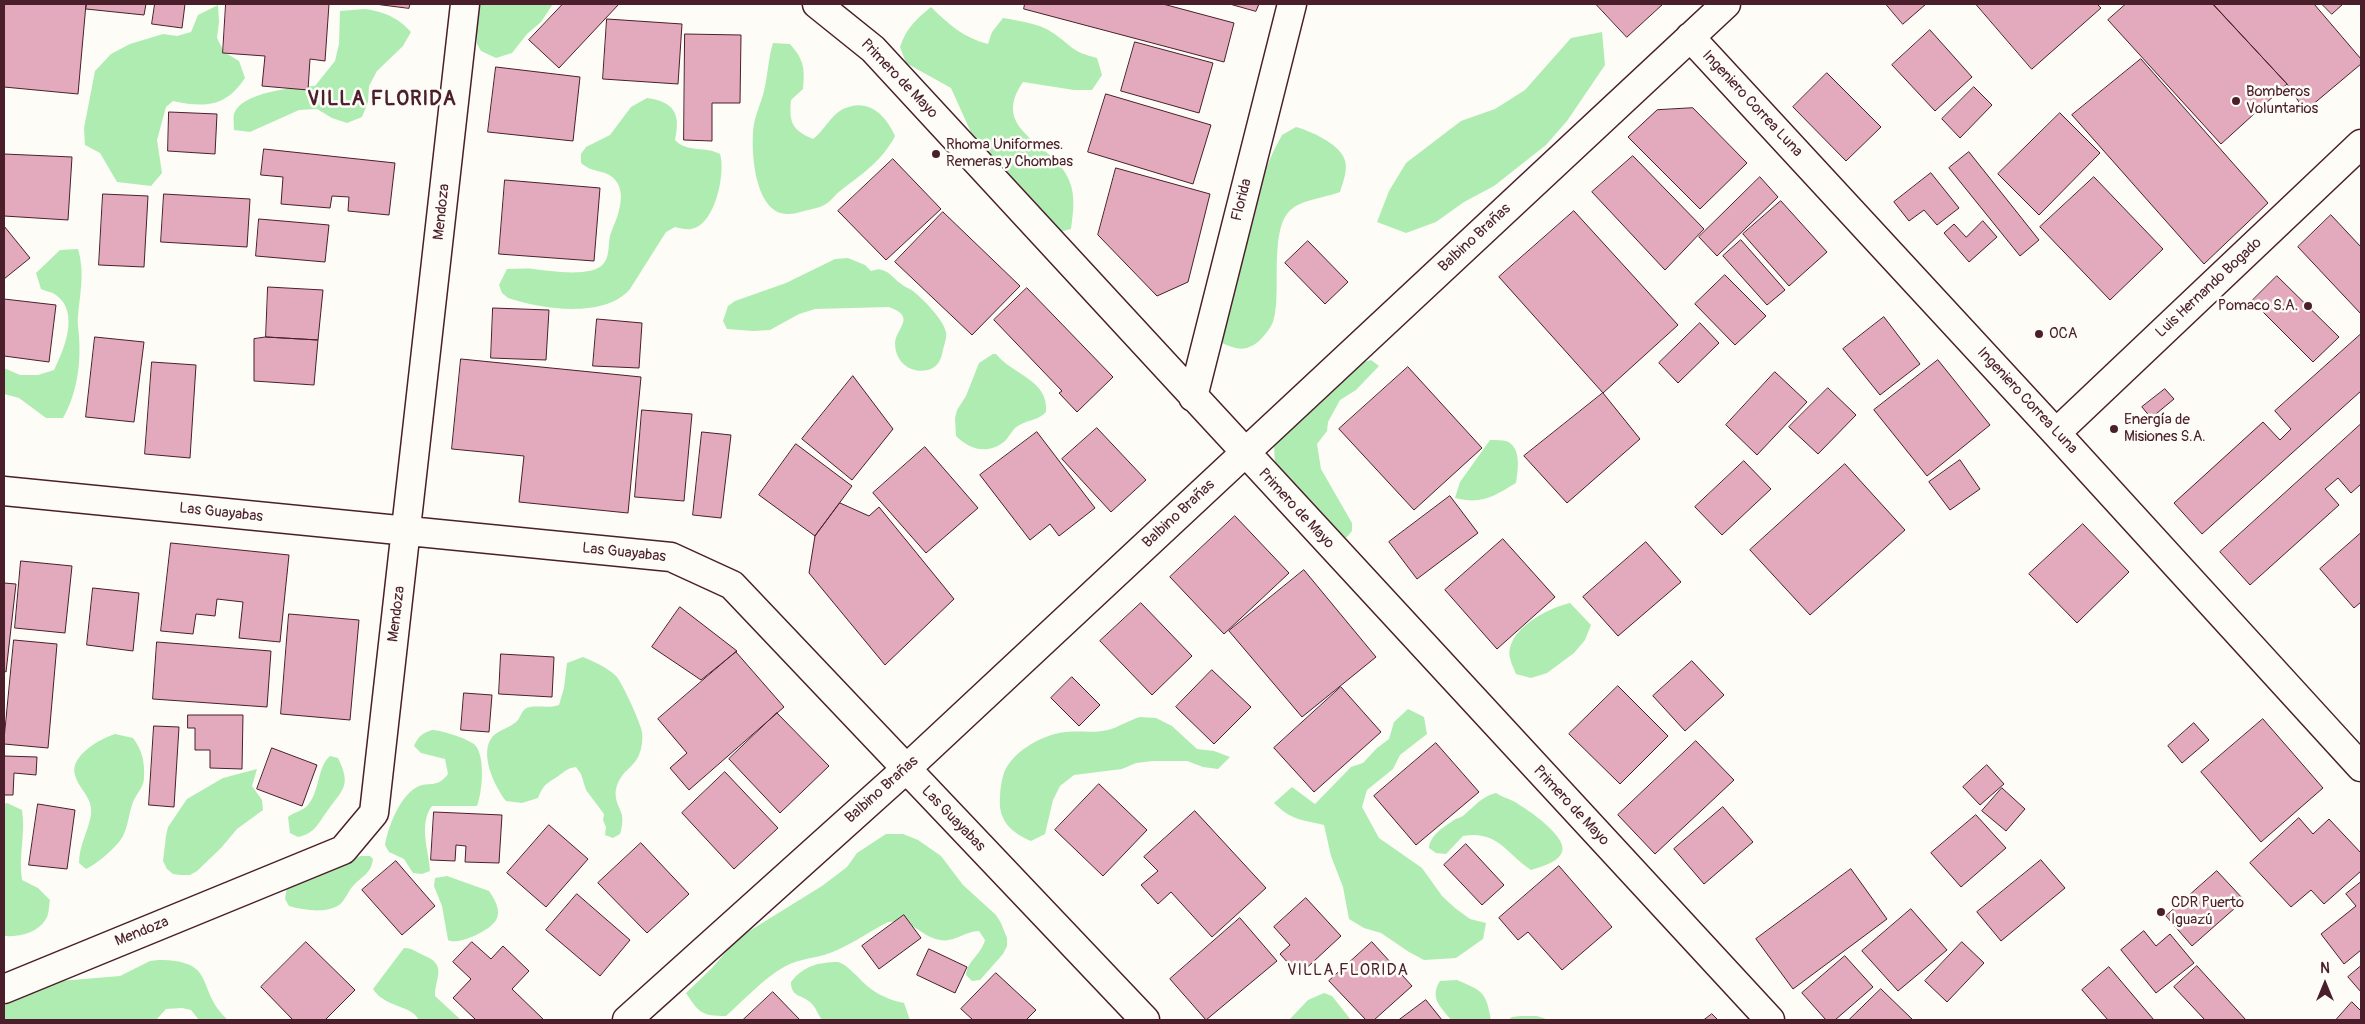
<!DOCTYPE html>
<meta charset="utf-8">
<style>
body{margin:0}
#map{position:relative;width:2365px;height:1024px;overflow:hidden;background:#fdfcf7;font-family:Pangolin,sans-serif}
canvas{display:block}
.frame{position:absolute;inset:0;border:5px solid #4a1f2b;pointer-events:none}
.north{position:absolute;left:2300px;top:959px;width:50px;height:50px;-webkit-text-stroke:4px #fdfcf7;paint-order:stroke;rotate:0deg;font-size:14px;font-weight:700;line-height:20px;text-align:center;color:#4a1f2b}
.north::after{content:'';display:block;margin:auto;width:18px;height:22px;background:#4a1f2b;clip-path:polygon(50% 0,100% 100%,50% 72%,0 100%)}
</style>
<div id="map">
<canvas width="2365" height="1024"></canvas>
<div class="frame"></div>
<div class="north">N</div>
</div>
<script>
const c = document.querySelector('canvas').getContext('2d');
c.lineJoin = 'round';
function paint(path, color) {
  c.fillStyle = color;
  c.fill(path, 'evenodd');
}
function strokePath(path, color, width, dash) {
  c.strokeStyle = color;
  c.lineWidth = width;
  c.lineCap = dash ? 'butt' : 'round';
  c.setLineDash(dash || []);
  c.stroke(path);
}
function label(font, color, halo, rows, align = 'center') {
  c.font = font + ' Pangolin,sans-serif';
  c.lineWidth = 5;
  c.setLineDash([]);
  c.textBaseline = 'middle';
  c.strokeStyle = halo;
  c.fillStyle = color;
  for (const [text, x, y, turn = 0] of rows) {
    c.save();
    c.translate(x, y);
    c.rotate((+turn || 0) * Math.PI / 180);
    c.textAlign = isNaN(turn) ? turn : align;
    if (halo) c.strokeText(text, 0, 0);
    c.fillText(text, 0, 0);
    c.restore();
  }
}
paint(new Path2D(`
 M475,4H553L541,22L527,34L512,53L496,58L481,51L477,44Z
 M218,5L219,22L217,38L224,52L239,61L245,78C226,107 205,108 173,101L166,107L157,140L162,173L151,186L117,182L100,153L85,145L84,128L95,71L111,54L130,44L163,34L177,36L191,32L198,15Z
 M931,7C948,24 964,38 988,44L992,32L1003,18C1019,21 1039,23 1053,33C1072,46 1072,52 1097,58L1102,75L1092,90H1074L1023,82C988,132 1055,143 1069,180C1076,196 1073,213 1071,229L1055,233L1027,194L999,173L978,148L951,88L906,63L900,47C906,29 916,19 931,7Z
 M365,9C385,12 397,17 411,32L403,46L377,71L369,86L368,102L362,117L347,123L332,118L317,109L299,110L250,132L234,130C234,125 233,118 234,114C241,92 295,87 315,86L335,61L339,44L340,11Z
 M1602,32L1605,65L1567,121L1546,145L1494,186L1464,202L1436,222L1406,233L1377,222L1389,191L1406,163L1461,121L1495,109L1525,90L1571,38Z
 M773,43L790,44C804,60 805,68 803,89L791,100C789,123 792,130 813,139C824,131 831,115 843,109C868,97 886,115 895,136C883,160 861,175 840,191C835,195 831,201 826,204C820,208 811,209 804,211C799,212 794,214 789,214C754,216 750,148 754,124C756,113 761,103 764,91C768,75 768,59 773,43Z
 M647,98C674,102 681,113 675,140C687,153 706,146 720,154C726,173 715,226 691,229C686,230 680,228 675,227L666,232L630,289C605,319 541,309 508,298L502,293L499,285L507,269C516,269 525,268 534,269C549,271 594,278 604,263C611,254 607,240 612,230C620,212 630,183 605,173C595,170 589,170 581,163V154L586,147L610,135L631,107Z
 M1296,127C1310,131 1338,143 1344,158C1349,168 1343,182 1340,192C1327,197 1303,200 1293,208C1267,226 1283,295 1273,322C1270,329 1265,335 1260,340C1247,352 1237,350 1222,343L1218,327L1247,227L1255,213L1261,180L1274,150L1282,135Z
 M78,249C85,273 80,293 78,317C77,324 79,330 79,337C81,364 77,394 63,418H46L19,398L4,394V368L20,375H38L54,370C64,350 80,312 56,295C52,292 45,291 41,289L36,273L60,250Z
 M848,258L865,265L871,271C875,270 878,268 882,270C890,272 894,279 900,283C904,287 909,288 913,291C923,299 943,319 946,332C947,338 944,345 943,350C941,360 938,367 928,370C910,374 895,362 895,343C896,328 917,317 889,307L815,309L799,314L770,330L753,331L727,329L723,321L728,306L735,301L786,283L835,259Z
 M993,354H996C1013,375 1049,380 1046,412C1038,421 1024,420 1015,428C1011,432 1009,437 1005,441C988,455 970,450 956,436L955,418L957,410L966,396L979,363Z
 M1371,360L1379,366L1356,390L1340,400L1328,422L1327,431L1317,444L1321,469L1352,523V531L1346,538L1338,535L1275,468L1274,443L1355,364Z
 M1490,440C1494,440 1502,440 1506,441C1522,447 1518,470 1516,483C1494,496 1482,505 1455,498L1460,482Z
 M1570,603L1591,625L1585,640L1574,653L1547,673L1531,678L1516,674C1514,669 1511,663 1510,658C1505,630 1548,608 1570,603Z
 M583,657C593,661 608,668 616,676C622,682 641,724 642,732C643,739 642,748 639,755C633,769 621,770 616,789C614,799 619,806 622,815C623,821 622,828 620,834L613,838L605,835L606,827L603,820L604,814L586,790L581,774L576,767C568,768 567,770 561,774C548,784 545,781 538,798L522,803L506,801C495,787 478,753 493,736C499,730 509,728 516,722C520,719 521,712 525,709C531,704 549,709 559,705L564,688L567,663Z
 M1408,709L1424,717L1427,734L1400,755L1393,769L1367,790L1362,807L1379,838L1422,868L1442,896L1455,908L1470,919L1486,923L1483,939L1456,958L1424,960L1409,952L1381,933L1364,928L1349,919L1343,887L1331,856L1324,825C1302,820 1291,820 1274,803L1292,787L1315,804L1351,767L1363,763L1377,748L1389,739L1394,722Z
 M1140,717L1156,718L1172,726L1197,749L1214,751L1230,757L1218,769L1203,767L1187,761H1153L1136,763L1122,769L1074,775L1060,786L1053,800L1045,834L1031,841C1012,833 998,821 1000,798C1000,791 1001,783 1003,776C1009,755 1035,739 1055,734C1072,729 1091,734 1108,730C1119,727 1129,720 1140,717Z
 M432,730C441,730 469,739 475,745C486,757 482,793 477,806H432C418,824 429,851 430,871L422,874L413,873L404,859L389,852L385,845C388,827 400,796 417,787C429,781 437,789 448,774L445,759L421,753L414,746C418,737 422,733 432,730Z
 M115,734L133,738C142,750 145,762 144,778C144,787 136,794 133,802C129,813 128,826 123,836C118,846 96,865 86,869L79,863C79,845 89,830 91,814C93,797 79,790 75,775C69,756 101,738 115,734Z
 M330,756L338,758C351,785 344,788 328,810C318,823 316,833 298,837L290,833L288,817C294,812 303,811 308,805C320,791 317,767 330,756Z
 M257,769L252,786L262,800L263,810L237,829L221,848L197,871L190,875H181L173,874L167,869L163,861L166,836L168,827L187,799L223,778Z
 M1496,793C1502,797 1507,798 1513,801C1526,808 1572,839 1561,854C1556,863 1540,867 1531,870C1506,853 1497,830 1463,836L1446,854L1436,853L1429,848C1430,835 1444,827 1454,820C1457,818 1461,818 1464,815C1475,806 1482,796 1496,793Z
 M7,803L22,810C26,834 18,856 22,880L38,888L50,900C49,905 49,913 47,917C39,933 20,937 4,936V804Z
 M886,834H903L918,840L941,856L963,885L996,915L1001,923L1007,938V946L1003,954L980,980L972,981L966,975C967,961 981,955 985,940L979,931C965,931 954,943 940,940C919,936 914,918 888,922C870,931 854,943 835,951C818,959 801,957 784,967C763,979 745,999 726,1016C702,1016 699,1013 686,993L712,968L738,938L822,886L847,867L857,853Z
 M361,856H370L373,859C371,874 362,876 353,886C348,891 345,901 339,905C325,914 304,910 289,906L285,899L288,881Z
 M447,876L489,891C494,898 502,911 496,920C491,930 458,946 448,940L442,906L434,886L435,878Z
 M404,948C413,948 416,952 423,955C448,965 435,977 435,996L461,1020H419C410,1004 385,1008 373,989Z
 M158,960C219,960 194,989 228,1020H199L191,1010L182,1008L166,1009L156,1020H4V1007L11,997L60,981L120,976L150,961Z
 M838,962C847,965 850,970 857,976C869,990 886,1000 904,1003L910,1020H822C818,1015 816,1007 811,1003C802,994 791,998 791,982C803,966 819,962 838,962Z
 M1457,980C1483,991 1486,992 1491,1020H1451C1441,1007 1429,998 1440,981Z
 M1324,993L1332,996L1351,1020H1289L1308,1000Z
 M1520,1016H1537L1549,1020H1508L1512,1017Z`), '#afecb2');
const building = new Path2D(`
 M4,4H86L78,94L4,87Z
 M87,4H146L144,15L86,9Z
 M155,4H185L182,28L152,24Z
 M226,4H329L325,61L310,59L308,90L262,86L265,56L223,53Z
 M375,4H410L409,8Z
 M563,4H619L559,68L529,40Z
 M1025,4H1163L1234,23L1224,62L1024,9Z
 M1230,4H1259L1256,11Z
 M1596,4H1663L1627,37Z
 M1886,4H1926L1903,24Z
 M1976,4H2097L2101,8L2032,69Z
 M2126,4H2213L2287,84L2221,144L2108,20Z
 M2213,4H2314L2361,59V64L2305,111L2287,84Z
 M2322,4H2343L2332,14Z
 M607,19L682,24L678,84L603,79Z
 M1930,30L1972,77L1935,111L1892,65Z
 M685,34L741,35L740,103H712V141L684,140Z
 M1135,42L1213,63L1199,113L1121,91Z
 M2141,59L2268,203L2204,264L2072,115Z
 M496,67L580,77L573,141L488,132Z
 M1827,73L1881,127L1846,161L1793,107Z
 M1974,87L1992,105L1960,138L1942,119Z
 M1106,94L1211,125L1193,184L1088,152Z
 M1693,108L1747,163L1700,209L1628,137L1657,110Z
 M169,112L217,114L215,154L168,151Z
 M2060,113L2100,153L2039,215L1998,174Z
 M264,149L395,163L389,215L348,211L349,197L332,196L330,208L281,204L283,177L261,175Z
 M1969,152L2039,240L2020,256L1949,168Z
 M4,154L72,157L68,220L4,216Z
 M1633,156L1704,229L1665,270L1592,192Z
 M893,159L941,209L886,260L838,211Z
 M1116,168L1210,194L1188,282L1157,296L1098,235Z
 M1931,173L1959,208L1937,225L1924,210L1909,221L1894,202Z
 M1760,177L1778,197L1717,256L1699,237Z
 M2094,177L2163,249L2110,300L2040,227Z
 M505,180L600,188L594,261L499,254Z
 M103,194L148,196L144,267L99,265Z
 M164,194L250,199L247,247L161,242Z
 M1781,201L1827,252L1789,286L1743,234Z
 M1574,211L1678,325L1603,393L1499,277Z
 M943,212L1020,286L972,335L895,262Z
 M2331,215L2361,247V314L2298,247Z
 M259,219L329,225L325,262L256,256Z
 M1983,221L1997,237L1969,262L1944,233L1954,224L1966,237Z
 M4,226L30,258L4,279Z
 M1741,240L1785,290L1767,305L1723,256Z
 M1308,241L1348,282L1325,304L1285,263Z
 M1725,275L1766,316L1735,345L1695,304Z
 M2277,276L2339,337L2313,362L2252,301Z
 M268,287L323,290L318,340L266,337Z
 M1027,288L1113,377L1077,412L1059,393L1062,391L994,320Z
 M4,299L56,305L49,362L4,356Z
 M493,308L549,310L546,360L491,358Z
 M1884,317L1920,364L1880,395L1843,349Z
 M597,319L642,323L639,368L593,366Z
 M1700,323L1719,343L1678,383L1659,363Z
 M2361,334V391L2202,534L2174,503L2263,422L2280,440L2291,429L2275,411Z
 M95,337L144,342L134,422L86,417Z
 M266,337L318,340L314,385L254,381V339Z
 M461,359L641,377L628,513L519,502L524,456L452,449Z
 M1938,360L1990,425L1927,476L1874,410Z
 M152,362L196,365L190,458L145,454Z
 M1408,367L1482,448L1414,510L1339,429Z
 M1775,372L1807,402L1757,455L1726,425Z
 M853,376L893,429L852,480L802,439Z
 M1828,388L1856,415L1818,454L1789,427Z
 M2165,389L2174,399L2151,418L2142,407Z
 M1603,393L1640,439L1567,503L1524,456Z
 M642,410L692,414L684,501L635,497Z
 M2361,424V484L2351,493L2338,478L2325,489L2339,505L2250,585L2220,552Z
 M1097,428L1146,480L1111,512L1062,459Z
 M702,432L731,435L721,518L693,515Z
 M1037,432L1095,508L1059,536L1050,524L1030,540L980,475Z
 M796,444L852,486L815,536L759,495Z
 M925,447L978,508L926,553L873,493Z
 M1960,460L1980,489L1950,510L1929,482Z
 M1744,461L1771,489L1722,535L1695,507Z
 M1845,464L1905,530L1810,615L1750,550Z
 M1450,496L1478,533L1417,579L1389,542Z
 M840,503L869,516L879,507L954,599L885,665L809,573L815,536Z
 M1235,516L1289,573L1224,634L1170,577Z
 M2083,524L2129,572L2077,623L2029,574Z
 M2361,533V602L2354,608L2320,569Z
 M1503,539L1555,597L1497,649L1445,590Z
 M1646,542L1681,582L1618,636L1583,597Z
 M171,543L289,555L280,642L239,638L243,602L217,599L215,616L196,614L193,634L161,631Z
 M21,561L72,566L65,633L15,628Z
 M1304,570L1376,657L1302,717L1229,631Z
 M4,583L16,584L6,672L4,671Z
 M93,588L139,593L133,651L87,645Z
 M1141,603L1192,656L1152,695L1100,641Z
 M680,607L737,651L701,680L652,647Z
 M289,614L359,620L350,720L281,714Z
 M14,640L57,644L48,748L4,744Z
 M157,642L271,651L267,707L153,699Z
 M736,652L784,707L689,790L670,768L687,753L658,719Z
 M501,654L554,657L552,697L499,694Z
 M1692,661L1724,695L1685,731L1653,696Z
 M1212,670L1251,707L1214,744L1176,707Z
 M1072,677L1100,705L1079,726L1051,698Z
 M1618,686L1668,736L1620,784L1569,734Z
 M1341,687L1381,732L1314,792L1274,748Z
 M464,693L492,695L489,732L461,730Z
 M777,713L829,766L780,813L729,759Z
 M188,715H243L242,769L210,768V750H195V728H188Z
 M2263,719L2323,788L2261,842L2201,772Z
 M2194,723L2209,740L2182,763L2168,746Z
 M154,726L179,727L174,807L149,805Z
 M1696,741L1734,780L1655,854L1618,815Z
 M1436,743L1479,792L1416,845L1374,796Z
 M272,748L317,765L302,806L257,789Z
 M4,756L37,757L36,775L14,773L13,795H4Z
 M1987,765L2004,784L1980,805L1963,787Z
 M725,772L778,828L734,869L682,813Z
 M1099,784L1147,830L1103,876L1055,830Z
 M2002,788L2025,809L2006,831L1982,811Z
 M38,804L75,810L67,869L29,865Z
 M1723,807L1753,842L1704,884L1674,849Z
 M1195,811L1266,888L1212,937L1171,892L1158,904L1141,885L1158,871L1144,857Z
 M434,812L502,815L499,863L465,862L466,846L456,845L455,861L431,860Z
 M1976,815L2006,848L1961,887L1931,853Z
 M2299,818L2313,834L2329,819L2361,853V871L2324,904L2311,890L2291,907L2250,863Z
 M549,825L588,859L546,907L507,873Z
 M641,843L689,894L647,933L598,883Z
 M1466,844L1504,885L1482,905L1444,865Z
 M2041,860L2065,888L2001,941L1977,912Z
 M396,861L435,906L402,935L362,890Z
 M1559,866L1612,927L1562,970L1528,932L1518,940L1499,918Z
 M1851,869L1887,919L1793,989L1756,939Z
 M2217,871L2244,900L2192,946L2166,916Z
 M2361,882V950L2344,964L2321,934L2356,906L2346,894Z
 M577,894L630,940L600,976L546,930Z
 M1306,898L1341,936L1299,975L1280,954L1290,945L1274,927Z
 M1911,909L1947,950L1898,991L1862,951Z
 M904,915L921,938L879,969L862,946Z
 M1240,918L1277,961L1206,1020L1170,979Z
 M2144,931L2156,946L2170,934L2194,963L2156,993L2121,950Z
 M306,942L355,990L325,1020H293L261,987Z
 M472,942L491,959L503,946L529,971L512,989L544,1020H476L453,998L471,979L453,962Z
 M1372,942L1412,986L1374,1020H1366L1329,981Z
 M1962,942L1984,963L1947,1002L1925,981Z
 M929,949L967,967L955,993L917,975Z
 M1845,956L1873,987L1835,1020H1826L1802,993Z
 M2197,966L2246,1020H2205L2174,987Z
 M2361,966V992L2348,977Z
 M2109,967L2154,1020H2108L2082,990Z
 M996,973L1036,1010L1026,1020H973L961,1009Z
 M1881,989L1913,1020H1849Z
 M773,992L800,1020H743Z
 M1426,1000L1442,1020H1399Z
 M2352,1002L2361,1011V1020H2336Z
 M1712,1014L1718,1020H1704Z`);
paint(building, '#e2aabc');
strokePath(building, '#4a1f2b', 1);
const minor = new Path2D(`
 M817,4L873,49L1770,1020
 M1690,37L2056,433L2361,767
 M1193,397L1292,4
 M2056,433L2361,144
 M4,491L671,557L732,585L1145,1020
 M4,989L343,850L374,813L465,4
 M627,1020L906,769L1726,4`);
strokePath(minor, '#4a1f2b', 31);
strokePath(minor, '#fdfcf7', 28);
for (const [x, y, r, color] of [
 [2236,101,5,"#4a1f2b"],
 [936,154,5,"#4a1f2b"],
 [2308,306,5,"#4a1f2b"],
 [2039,334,5,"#4a1f2b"],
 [2114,429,5,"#4a1f2b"],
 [2161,912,5,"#4a1f2b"]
]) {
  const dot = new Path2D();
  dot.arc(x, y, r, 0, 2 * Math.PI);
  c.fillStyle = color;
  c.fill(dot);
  strokePath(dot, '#fdfcf7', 2);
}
label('15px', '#4a1f2b', '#fdfcf7', [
 ["Primero de Mayo",899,79,46],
 ["Ingeniero Correa Luna",1752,104,47],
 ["Florida",1242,200,-76],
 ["Mendoza",442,212,-84],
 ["Balbino Brañas",1475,238,-43],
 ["Luis Hernando Bogado",2209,288,-43],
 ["Ingeniero Correa Luna",2027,401,47],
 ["Primero de Mayo",1296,509,47],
 ["Las Guayabas",221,513,6],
 ["Balbino Brañas",1179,514,-43],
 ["Las Guayabas",624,553,6],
 ["Mendoza",397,614,-83],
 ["Balbino Brañas",882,790,-42],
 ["Primero de Mayo",1571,806,47],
 ["Las Guayabas",953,819,46],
 ["Mendoza",142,932,-22]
]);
label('15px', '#4a1f2b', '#fdfcf7', [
 ["Bomberos",2246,92],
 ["Voluntarios",2246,109],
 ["Rhoma Uniformes.",946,145],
 ["Remeras y Chombas",946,162],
 ["Pomaco S.A.",2298,306,"right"],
 ["OCA",2049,334],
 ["Energía de",2124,420],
 ["Misiones S.A.",2124,437],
 ["CDR Puerto",2171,903],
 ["Iguazú",2171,920]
], 'left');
c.letterSpacing = '1px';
label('16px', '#4a1f2b', '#fdfcf7', [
 ["VILLA FLORIDA",1348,971]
]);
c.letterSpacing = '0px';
c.letterSpacing = '1px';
label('bold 20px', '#4a1f2b', '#fdfcf7', [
 ["VILLA FLORIDA",382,100]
]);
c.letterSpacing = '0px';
</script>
